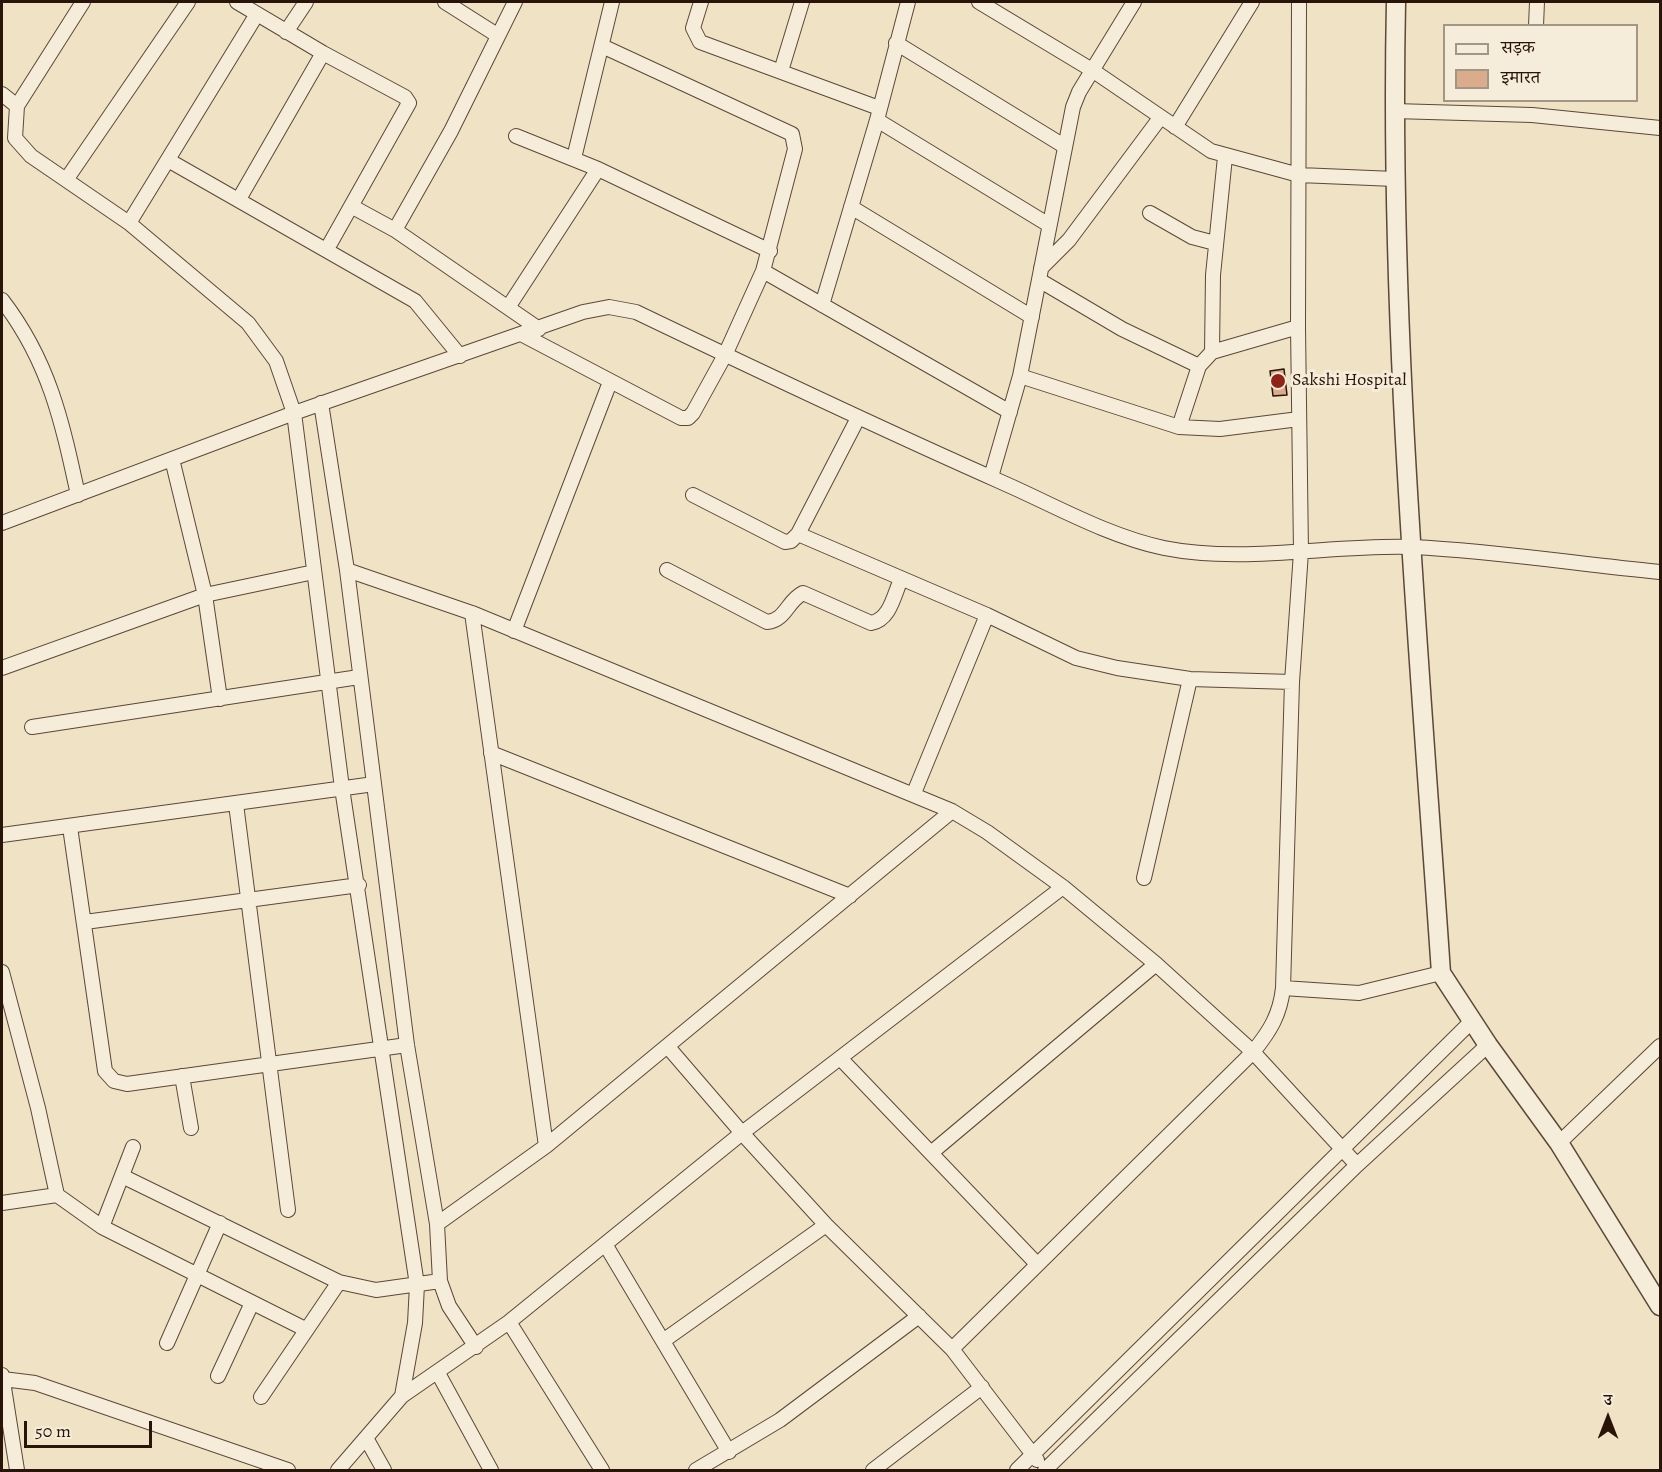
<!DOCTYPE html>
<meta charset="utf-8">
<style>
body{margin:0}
#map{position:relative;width:1662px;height:1472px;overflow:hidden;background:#f0e2c5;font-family:Alegreya,"Noto Serif Devanagari",serif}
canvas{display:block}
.frame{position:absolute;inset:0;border:3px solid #291409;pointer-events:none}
.legend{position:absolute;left:1443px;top:24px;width:195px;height:78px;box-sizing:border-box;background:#f5ecd9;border:2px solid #a39686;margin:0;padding:8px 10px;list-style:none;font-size:18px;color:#291409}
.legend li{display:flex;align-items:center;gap:12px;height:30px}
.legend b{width:30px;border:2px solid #a39686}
.north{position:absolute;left:1578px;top:1388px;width:60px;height:60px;-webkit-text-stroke:4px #f5ecd9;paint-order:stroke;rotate:0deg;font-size:16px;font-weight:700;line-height:24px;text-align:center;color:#291409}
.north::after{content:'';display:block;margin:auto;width:21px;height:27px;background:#291409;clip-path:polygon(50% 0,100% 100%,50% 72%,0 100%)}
.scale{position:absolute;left:24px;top:1421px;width:128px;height:27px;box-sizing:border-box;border:3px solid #291409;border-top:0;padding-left:8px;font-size:18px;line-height:21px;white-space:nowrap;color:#291409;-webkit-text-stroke:4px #f5ecd9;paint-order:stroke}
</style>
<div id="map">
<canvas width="1662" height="1472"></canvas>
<div class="frame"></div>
<ul class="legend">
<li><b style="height:8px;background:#f5ecd9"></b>सड़क</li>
<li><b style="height:16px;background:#dbab8d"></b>इमारत</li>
</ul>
<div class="north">उ</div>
<div class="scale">50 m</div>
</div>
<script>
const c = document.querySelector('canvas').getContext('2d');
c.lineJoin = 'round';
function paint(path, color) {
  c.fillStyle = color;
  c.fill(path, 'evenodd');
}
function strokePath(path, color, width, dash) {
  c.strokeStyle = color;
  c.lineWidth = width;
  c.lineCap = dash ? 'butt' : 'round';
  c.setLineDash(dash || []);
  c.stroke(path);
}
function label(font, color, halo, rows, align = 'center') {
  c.font = font + ' Alegreya,serif';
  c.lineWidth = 6;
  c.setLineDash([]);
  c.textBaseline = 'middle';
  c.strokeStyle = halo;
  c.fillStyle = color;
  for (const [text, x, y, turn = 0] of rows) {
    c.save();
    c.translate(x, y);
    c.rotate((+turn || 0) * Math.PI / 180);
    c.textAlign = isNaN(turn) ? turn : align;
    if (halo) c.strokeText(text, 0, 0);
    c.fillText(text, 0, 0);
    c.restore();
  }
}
const building = new Path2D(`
 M1284,369L1287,395L1273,396L1270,371Z`);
paint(building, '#dbab8d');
strokePath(building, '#291409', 1.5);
const minor = new Path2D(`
 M237,2L323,53L405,97L409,103L327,249
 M445,2L497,35
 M701,2L693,28L700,42L879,108
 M979,2L1092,70L1211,151L1299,175L1395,179
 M1536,26L1537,2
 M286,32L306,2
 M896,43L1064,146
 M781,71L802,2
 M2,94L17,106L83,2
 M17,106L15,138L31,156L129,223L248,323L276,361L294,413L342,788L417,1285L415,1323L402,1396
 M1394,111L1532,115L1660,128
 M877,120L1049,225
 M1175,127L1252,2
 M516,136L598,169L770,251
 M574,158L612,2
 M168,160L415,301L460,356
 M66,180L188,2
 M239,199L323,53
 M351,206L395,230L539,329
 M851,207L1032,317
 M1150,213L1192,237L1215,243
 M129,223L257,14
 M395,230L451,131L515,2
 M1041,268L1069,240L1160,118
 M763,271L1010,412
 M1039,280L1122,329L1199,366
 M2,300C49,361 62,421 78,495
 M822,305L877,120L908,2
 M509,306L598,169
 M523,335L681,418H688L693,413L725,355L763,271L795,149L792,134L602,46
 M1212,352L1213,275L1225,157
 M1020,376L1179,427L1220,429L1299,419
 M321,403L347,570L407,1045L437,1224L440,1281L449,1306L476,1347
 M1179,427L1199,366L1212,352L1298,327
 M172,459L205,595L220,699
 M991,477L1020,376L1073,107L1079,92L1134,2
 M693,495L785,542L791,541L798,534L858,418
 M2,523L294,413L583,312L609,307L636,312C757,370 877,427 999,481C1052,504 1107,536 1164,548C1244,564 1333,544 1413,547C1495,551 1578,564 1660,572
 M798,534L987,615L1076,658L1117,668L1190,679L1292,682
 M347,570L472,613L952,811L987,832L1063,887L1156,964L1253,1052L1357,1165
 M667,570L767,622C786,620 787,601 803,593L871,623C890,620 894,595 901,579
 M472,613L546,1146
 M514,631L610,382
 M2,668L205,595L314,572
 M32,727L359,677
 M491,753L850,896
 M914,793L987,615
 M236,804L288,1210
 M70,827L105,1071L114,1081L127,1084L407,1045
 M2,835L374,784
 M1144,878L1190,679
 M85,922L359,885
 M2,972L38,1108L57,1195L102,1227L305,1329
 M1283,988L1359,993L1441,973
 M668,1047L742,1133L826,1225L952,1349L1037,1460
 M840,1058L1037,1264
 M182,1076L191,1128
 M1559,1143L1660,1046
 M931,1153L1156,964
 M122,1176L339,1282L376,1290L440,1281
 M2,1203L57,1195
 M437,1224L546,1146L952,811
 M102,1227L133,1147
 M605,1244L729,1452
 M509,1322L602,1470
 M663,1341L826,1225
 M167,1343L220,1223
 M952,1349L1253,1052C1270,1031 1280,1015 1283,988L1292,682L1301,552L1298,327L1299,2
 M438,1373L491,1470
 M2,1375L17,1470
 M218,1376L252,1303
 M3,1379L35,1383L288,1470
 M261,1397L339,1282
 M366,1438L384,1470
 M338,1470L402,1396L509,1322L742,1133L1063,887
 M696,1470L780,1420L919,1316
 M873,1470L982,1387
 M1017,1470L1473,1020
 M1045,1470L1357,1165L1488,1045`);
const tertiary = new Path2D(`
 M1396,2C1389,326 1419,649 1441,973L1488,1045L1559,1143L1660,1306`);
strokePath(minor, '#5b4838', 16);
strokePath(tertiary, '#5b4838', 21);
strokePath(minor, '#f5ecd9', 14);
strokePath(tertiary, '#f5ecd9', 18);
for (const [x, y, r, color] of [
 [1278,381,8,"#8f2418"]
]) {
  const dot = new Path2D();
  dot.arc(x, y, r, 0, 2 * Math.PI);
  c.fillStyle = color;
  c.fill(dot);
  strokePath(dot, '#f5ecd9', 2);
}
label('18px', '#291409', '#f5ecd9', [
 ["Sakshi Hospital",1292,381]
], 'left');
</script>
